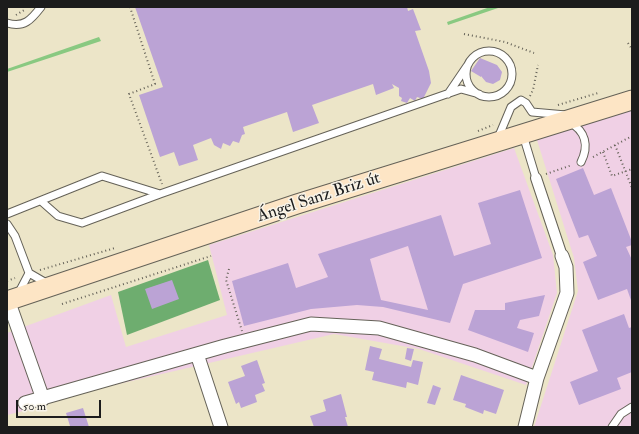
<!DOCTYPE html>
<meta charset="utf-8">
<style>
body{margin:0}
#map{position:relative;width:639px;height:434px;overflow:hidden;background:#ece5c8;font-family:"IM FELL Double Pica",serif}
canvas{display:block}
.frame{position:absolute;inset:0;border:8px solid #1c1c1c;pointer-events:none}
.scale{position:absolute;left:16px;top:400px;width:85px;height:18px;box-sizing:border-box;border:2px solid #1c1c1c;border-top:0;padding-left:5px;font-size:12px;line-height:14px;white-space:nowrap;color:#1c1c1c;-webkit-text-stroke:3px #f7f3e8;paint-order:stroke}
</style>
<div id="map">
<canvas width="639" height="434"></canvas>
<div class="frame"></div>
<div class="scale">50 m</div>
</div>
<script>
const c = document.querySelector('canvas').getContext('2d');
c.lineJoin = 'round';
function paint(path, color) {
  c.fillStyle = color;
  c.fill(path, 'evenodd');
}
function strokePath(path, color, width, dash) {
  c.strokeStyle = color;
  c.lineWidth = width;
  c.lineCap = dash ? 'butt' : 'round';
  c.setLineDash(dash || []);
  c.stroke(path);
}
function label(font, color, halo, rows, align = 'center') {
  c.font = font + ' "IM FELL Double Pica",serif';
  c.lineWidth = 3;
  c.setLineDash([]);
  c.textBaseline = 'middle';
  c.strokeStyle = halo;
  c.fillStyle = color;
  for (const [text, x, y, turn = 0] of rows) {
    c.save();
    c.translate(x, y);
    c.rotate((+turn || 0) * Math.PI / 180);
    c.textAlign = isNaN(turn) ? turn : align;
    if (halo) c.strokeText(text, 0, 0);
    c.fillText(text, 0, 0);
    c.restore();
  }
}
paint(new Path2D(`
 M632,109V427H534L578,291L574,258L537,140Z
 M514,148L553,255L557,293L526,385L419,349L334,334L54,399L31,409L7,415V333L111,295L126,347L227,315L209,245Z`), '#f0d0e5');
paint(new Path2D(`
 M490,7H501L448,25L447,22Z
 M99,37L101,41L7,72V69Z`), '#89c981');
paint(new Path2D(`
 M208,260L220,300L127,335L118,292Z`), '#6ead6f');
paint(new Path2D(`
 M135,7H407L408,11L413,9L421,30L415,31L429,71L431,83L423,99L417,97L415,101L410,98L407,103L401,101L402,98L399,96V88L392,84L394,88L376,95L373,84L312,105L319,123L293,132L287,112L243,127L245,134L242,135L239,143L233,141L230,146L223,143L221,149L214,145L211,138L193,145L198,160L179,166L174,152L160,157L139,95L163,87Z
 M480,58L497,65L502,72L500,80L493,84L486,82L481,76V77L471,71Z
 M583,168L594,195L611,188L632,242V245L626,247L632,260V303L627,289L598,300L583,262L597,256L588,235L579,238L556,179Z
 M520,190L542,258L463,284L450,323L383,307L357,305L311,309L244,326L232,281L288,263L296,288L328,277L318,254L441,215L454,256L491,244L478,203ZM408,246L424,297L428,310L381,300L370,259Z
 M172,280L179,299L152,309L145,289Z
 M545,295L539,316L520,320L517,328L534,333L528,352L468,330L475,310H505V303Z
 M624,314L629,328L632,327V372L617,378L621,389L579,405L570,382L598,371L582,330Z
 M370,346L382,349L379,359L411,367L413,360L423,362L418,385L407,382L406,388L372,380L374,372L365,370Z
 M407,348L414,349L411,361L405,359Z
 M257,360L265,383L262,384L265,391L255,395L257,402L241,408L239,402L236,404L228,382L245,376L241,366Z
 M461,375L504,390L496,414L484,410L483,414L465,407L466,404L453,400Z
 M433,385L441,388L435,405L427,403Z
 M341,394L347,417H345L348,427H314L310,416L326,411L323,400Z
 M83,408L89,427H67L70,426L66,413Z`), '#bba3d5');
const service = new Path2D(`
 M7,23C24,28 31,20 41,7
 M466 74a23 23 0 1 1 46 0a23 23 0 1 1-46 0Z
 M448,94L467,66
 M569,122C586,131 589,146 581,162
 M523,135L536,178
 M498,138L511,107L521,100L526,103L532,112L566,115
 M41,201L58,216L82,223L160,194
 M7,214L102,176L160,194L461,89L479,94
 M7,224L15,236L29,273L48,284
 M18,294L29,273
 M612,427L621,414L632,407`);
const pedestrian = new Path2D(`
 M536,178L562,256`);
const minor = new Path2D(`
 M8,300L43,399
 M197,354L221,427
 M25,403L225,346L311,324L379,328L475,355L537,378
 M525,427L537,378L567,293L566,267L562,256`);
const secondary = new Path2D(`
 M7,301L297,204L632,100`);
strokePath(service, '#656258', 9);
strokePath(pedestrian, '#656258', 12);
strokePath(minor, '#656258', 15);
strokePath(secondary, '#656258', 21);
strokePath(new Path2D(`
 M110,7H113
 M130,7L155,84L129,94L162,184
 M16,15L26,9
 M464,34L505,42L534,53
 M628,43L632,49
 M530,96L533,90L538,65
 M558,105L598,93
 M478,131L493,125
 M615,145L632,188
 M603,152L612,176L632,169
 M593,157L632,136
 M546,174L572,165
 M229,269L226,280L242,331
 M40,270L115,248
 M7,281L15,278
 M62,304L211,256`), '#656258', 2, [1, 3]);
strokePath(service, '#fff', 7);
strokePath(pedestrian, '#fff', 10);
strokePath(minor, '#fff', 13);
strokePath(secondary, '#fde5c5', 19);
label('17px', '#1c1c1c', '#f7f3e8', [
 ["Ángel Sanz Briz út",319,198,-18]
]);
</script>
